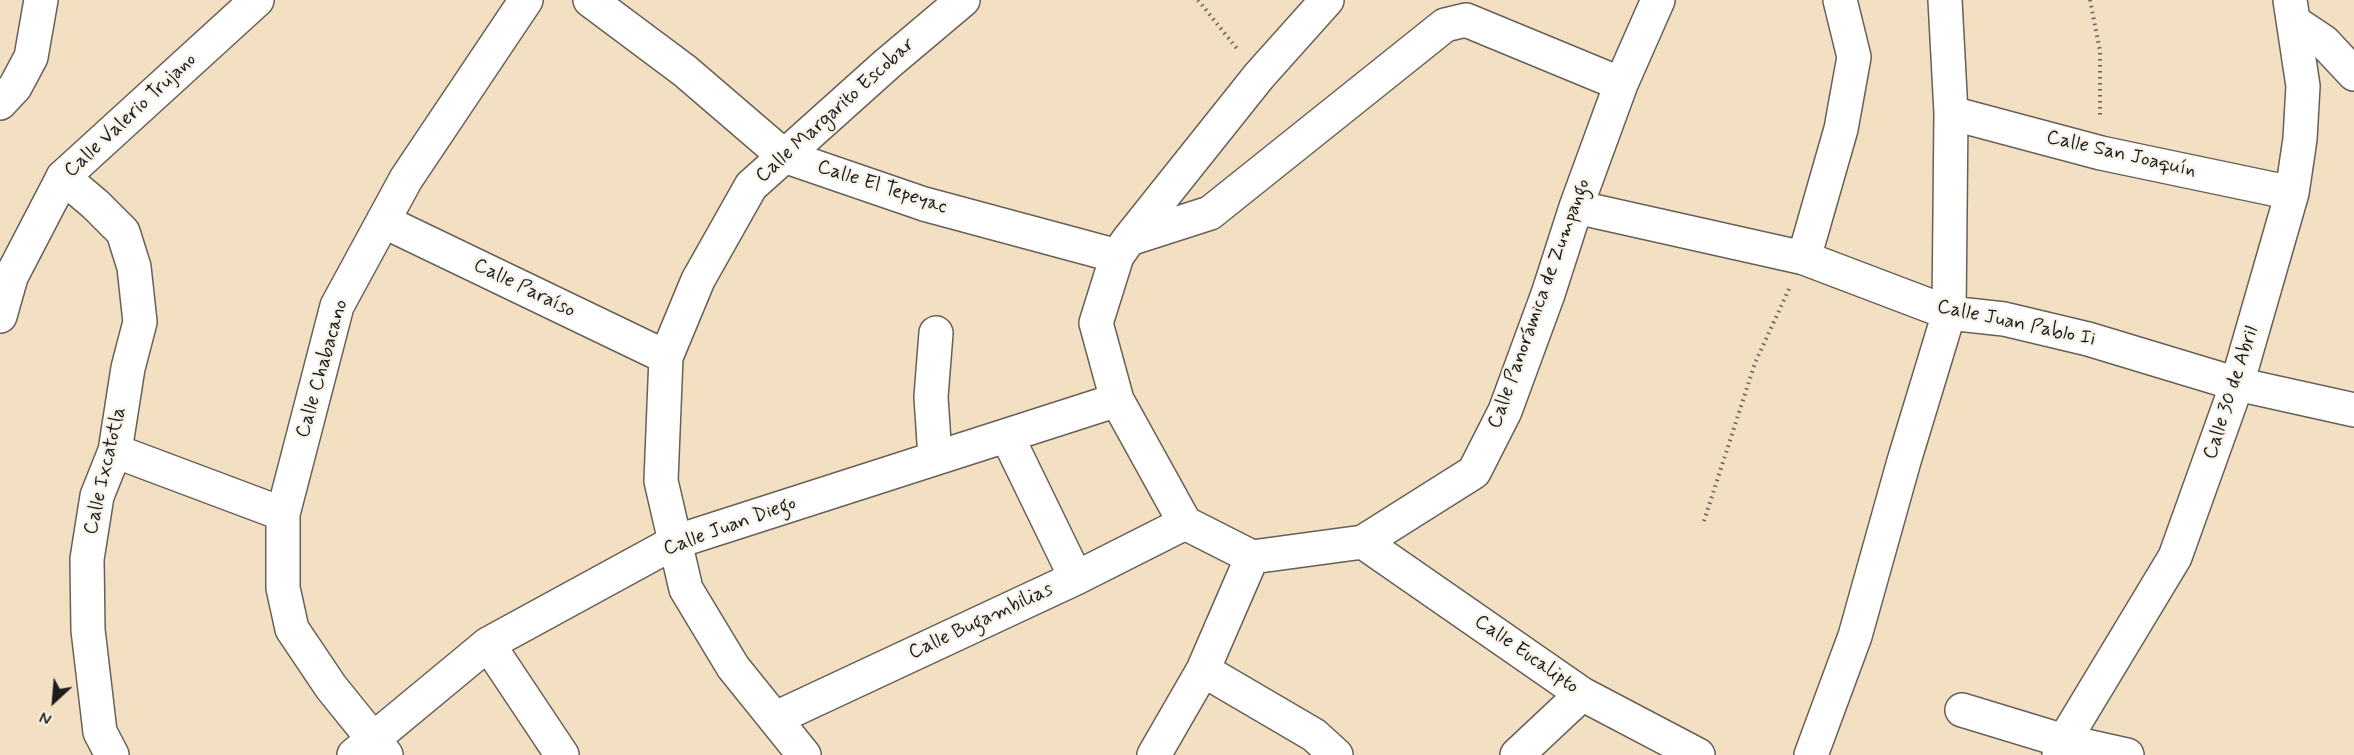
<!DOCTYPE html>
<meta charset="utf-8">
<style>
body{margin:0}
#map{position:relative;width:2354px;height:755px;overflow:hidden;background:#f3dfc2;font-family:Mynerve,sans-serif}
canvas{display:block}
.north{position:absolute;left:24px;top:671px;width:60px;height:60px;-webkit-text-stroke:4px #f7f3e8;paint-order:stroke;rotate:206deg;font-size:16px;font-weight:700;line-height:24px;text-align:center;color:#1c1c1c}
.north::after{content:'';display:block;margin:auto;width:21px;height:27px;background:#1c1c1c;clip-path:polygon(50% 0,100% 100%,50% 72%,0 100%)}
</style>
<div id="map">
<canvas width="2354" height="755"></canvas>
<div class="north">N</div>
</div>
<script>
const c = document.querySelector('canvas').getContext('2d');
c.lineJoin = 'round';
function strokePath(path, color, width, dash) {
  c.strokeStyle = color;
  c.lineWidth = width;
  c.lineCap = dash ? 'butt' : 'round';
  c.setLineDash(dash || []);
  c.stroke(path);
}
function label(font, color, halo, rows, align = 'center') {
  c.font = font + ' Mynerve,sans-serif';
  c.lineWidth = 4.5;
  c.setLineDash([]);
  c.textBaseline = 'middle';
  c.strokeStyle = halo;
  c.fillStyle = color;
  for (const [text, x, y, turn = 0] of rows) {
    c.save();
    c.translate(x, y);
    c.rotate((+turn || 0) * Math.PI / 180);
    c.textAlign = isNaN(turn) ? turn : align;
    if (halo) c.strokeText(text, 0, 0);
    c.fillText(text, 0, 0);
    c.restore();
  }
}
const minor = new Path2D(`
 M590,0L685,71L784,156L924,204L1117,256
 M1327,0L1259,76L1129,239L1117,256L1096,323L1117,400L1185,523L1252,557L1363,542L1474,472L1505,411L1548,294L1576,207L1621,84L1658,0
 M2294,22L2324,42L2354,74
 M0,103L15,87L31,57L41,0
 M1951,113L2101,153L2292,193
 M63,177L96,205L123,232L134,267L140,322L128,368L115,451L97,496L87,559L88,630L100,732L112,755
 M1576,207L1804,258L1949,313L2004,319L2088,339L2237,384L2354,410
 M383,221L666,357
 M1129,239L1210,213L1445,25L1466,20L1621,84
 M1804,258L1841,129L1854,57L1840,0
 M1007,436L1076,578
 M115,451L283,514
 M935,458L931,397L936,333
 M1363,542L1582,694L1698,755
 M488,644L562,755
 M1203,670L1314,735L1336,755
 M1962,710L2064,741L2127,755
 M776,718L1076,578L1185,523
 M354,755L488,644L675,542L1117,400
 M386,755L331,687L292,629L283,588V514L337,306L406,179L526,0
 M804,755L733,667L686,589L661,481L666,357L698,280L751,186L887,64L963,0
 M1154,755L1203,670L1252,557
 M1517,755L1582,694
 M1811,755L1855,636L1904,461L1949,313L1951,113L1945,0
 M2059,755L2064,741L2175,557L2237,384L2292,193L2300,139L2303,86L2290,0`);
const tertiary = new Path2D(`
 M0,316L11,277L63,177L257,0`);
strokePath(minor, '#676056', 36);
strokePath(tertiary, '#676056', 36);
strokePath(new Path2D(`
 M1198,0L1238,50
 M2090,0L2100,51V119
 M1704,521L1755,363L1789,289`), '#676056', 4, [1.5, 4.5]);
strokePath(minor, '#fff', 33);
strokePath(tertiary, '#fff', 33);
label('20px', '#1c1c1c', '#f7f3e8', [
 ["Calle Margarito Escobar",836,111,-42],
 ["Calle Valerio Trujano",131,116,-43],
 ["Calle San Joaquín",2121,155,13],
 ["Calle El Tepeyac",882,188,18],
 ["Calle Paraíso",524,289,26],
 ["Calle Panorámica de Zumpango",1540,304,-70],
 ["Calle Juan Pablo Ii",2016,324,12],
 ["Calle Chabacano",323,369,-74],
 ["Calle 30 de Abril",2232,393,-72],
 ["Calle Ixcatotla",106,471,-77],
 ["Calle Juan Diego",730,527,-20],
 ["Calle Bugambilias",981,622,-25],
 ["Calle Eucalipto",1526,655,35]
]);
</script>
